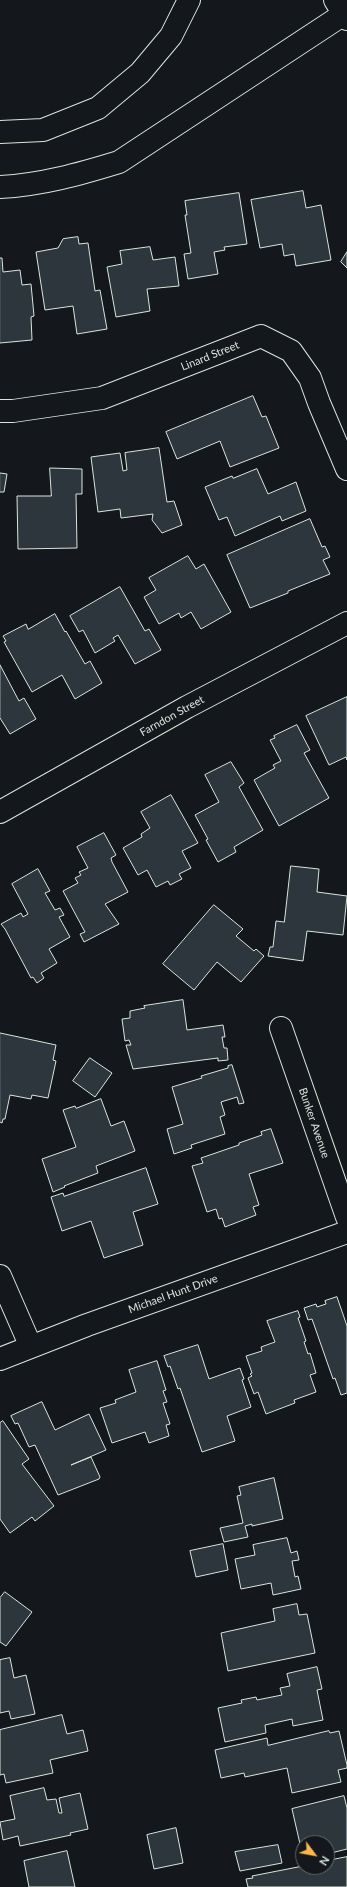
<!DOCTYPE html>
<style>
body{margin:0}
#map{position:relative;width:347px;height:1887px;overflow:hidden;background:#14181c;font-family:Lato,sans-serif}
canvas{display:block}
.north{position:absolute;left:295px;top:1835px;width:40px;height:40px;box-sizing:border-box;background:#14181c;border:1px solid #626a69;border-radius:50%;rotate:122deg;font-size:11px;font-weight:700;line-height:16px;text-align:center;color:#d8e6dc}
.north::after{content:'';display:block;margin:auto;width:14px;height:18px;background:#ffb74d;clip-path:polygon(50% 0,100% 100%,50% 72%,0 100%)}
</style>
<div id="map">
<canvas width="347" height="1887"></canvas>
<div class="north">N</div>
</div>
<script>
const c = document.querySelector('canvas').getContext('2d');
c.lineJoin = 'round';
function paint(path, color) {
  c.fillStyle = color;
  c.fill(path, 'evenodd');
}
function strokePath(path, color, width, dash) {
  c.strokeStyle = color;
  c.lineWidth = width;
  c.lineCap = dash ? 'butt' : 'round';
  c.setLineDash(dash || []);
  c.stroke(path);
}
function label(font, color, halo, rows, align = 'center') {
  c.font = font + ' Lato,sans-serif';
  c.lineWidth = 3;
  c.setLineDash([]);
  c.textBaseline = 'middle';
  c.strokeStyle = halo;
  c.fillStyle = color;
  for (const [text, x, y, turn = 0] of rows) {
    c.save();
    c.translate(x, y);
    c.rotate((+turn || 0) * Math.PI / 180);
    c.textAlign = isNaN(turn) ? turn : align;
    if (halo) c.strokeText(text, 0, 0);
    c.fillText(text, 0, 0);
    c.restore();
  }
}
const building = new Path2D(`
 M303,191L306,208L321,205L331,260L296,266L294,254L284,256L282,244L260,248L251,200Z
 M239,193L247,244L224,247L225,250L214,252L218,274L188,279L184,254L191,253L185,215H187L185,201Z
 M78,237L79,244L88,243L95,291L100,290L107,329L77,334L73,306L45,310L36,252L58,248L63,239Z
 M150,247L153,260L175,257L179,286L147,289L150,311L116,317L107,267L122,264L120,251Z
 M347,252V268L341,262Z
 M0,258H2L3,272L20,270L22,285L31,284L34,316L31,317L32,340L0,343Z
 M253,396L262,417L266,416L279,448L230,467L220,441L177,459L166,432Z
 M159,448L167,502L174,501L182,525L162,533L152,520L153,514L121,518L120,509L98,512L91,457L120,453L123,471L127,470L125,453Z
 M50,468L82,469V494H76L77,548L18,549L17,496H51Z
 M257,469L268,494L296,482L306,511L282,521L280,516L235,536L227,517L219,520L205,487L232,476L233,478Z
 M0,473L7,474L4,492H0Z
 M310,519L322,547L325,546L330,557L323,560L330,574L288,591V593L250,608L227,555Z
 M188,556L196,569L204,564L231,612L201,629L191,612L181,618L179,613L159,624L144,597L156,590L149,578Z
 M120,587L145,631L149,629L161,650L135,664L118,635L113,638L115,641L95,653L83,630L79,632L70,616Z
 M55,614L65,632L66,631L85,664L90,661L102,683L75,699L62,675L32,692L4,642L6,641L3,636L26,624L28,629Z
 M0,665L19,701L24,698L36,719L10,734L0,718Z
 M347,697V760L346,757L329,765L306,716Z
 M297,725L310,750L304,753L329,798L279,826L254,780L275,768L273,765L281,761L270,740L275,738L274,736Z
 M231,762L244,783L239,787L263,830L234,847L236,852L218,862L206,840L208,839L195,815L219,802L205,775Z
 M171,795L198,843L182,851L191,868L179,874L182,879L170,885L168,881L156,887L147,870L138,875L123,848L142,837L141,834L150,828L141,812Z
 M104,833L116,855L111,858L112,862L128,892L105,904L119,924L84,942L80,934L85,932L63,891L78,883L75,878L81,875L79,872L88,868L77,847Z
 M291,866L319,869L317,892L347,896L343,935L307,931L303,961L268,956L270,947H273L276,921L284,922Z
 M38,869L50,891L45,893L55,910L60,908L64,915L59,917L70,937L49,949L57,963L41,973L44,978L37,983L33,977L31,978L5,929L1,924L21,913L23,917L28,914L12,884Z
 M214,905L243,929L236,936L254,951L256,949L264,956L241,982L217,962L194,990L163,964Z
 M183,1000L187,1030L223,1025L225,1037H222L224,1048H227L228,1060L218,1061V1058L133,1069L126,1045H131L129,1040L125,1041L122,1019L130,1018V1011L145,1008L144,1006Z
 M0,1033L56,1045L53,1060L56,1061L48,1098L32,1095L31,1099L10,1095L5,1119H3L2,1123L0,1122Z
 M90,1058L112,1073L95,1097L73,1081Z
 M232,1065L244,1103L239,1104L237,1097L221,1102L225,1115L220,1117L225,1134L191,1145L192,1148L174,1154L167,1129L183,1124L172,1087L202,1078L201,1076L228,1068V1066Z
 M101,1099L111,1126L124,1121L135,1151L96,1166L98,1173L64,1186L65,1187L53,1192L42,1159L76,1147L63,1110L75,1106L76,1108Z
 M271,1129L283,1163L249,1174L259,1205L253,1207L256,1215L225,1227L222,1218L219,1219L216,1209L207,1212L192,1166L203,1163L201,1158L239,1145V1143L262,1135L261,1132Z
 M146,1168L158,1204L133,1212L143,1245L104,1258L91,1221L62,1231L51,1197L63,1193L64,1196Z
 M337,1297L347,1326V1393L341,1395L335,1378L333,1379L312,1319L308,1320L304,1308L316,1304L317,1307L326,1304L325,1301Z
 M298,1311L300,1317L298,1318L306,1341L304,1342L308,1354L310,1353L316,1373L310,1375L316,1392L294,1400L295,1403L266,1414L258,1392L254,1394L248,1378L252,1376L250,1374L252,1373L246,1356L262,1351L261,1347L275,1342L267,1321Z
 M198,1345L209,1379L240,1368L244,1379L242,1380L251,1407L227,1416L235,1441L202,1452L180,1388L178,1389L170,1366L168,1367L164,1356Z
 M157,1361L166,1390L163,1391L167,1402L163,1403L170,1424L166,1425L169,1436L149,1443L145,1432L112,1443L100,1408L116,1403L115,1400L136,1392L129,1370Z
 M42,1402L55,1430L89,1414L106,1450L71,1465L91,1457L100,1477L99,1479L58,1495L35,1445L29,1447L18,1423L15,1424L11,1416Z
 M3,1421L29,1459L22,1464L54,1506L35,1521L32,1517L10,1533L0,1519V1423Z
 M274,1478L283,1519L252,1526V1524L245,1526L248,1537L224,1542L220,1528L243,1523L237,1496L241,1495L239,1487Z
 M287,1538L291,1553L297,1551L299,1560L292,1561L295,1577L298,1576L301,1589L273,1595L271,1583L241,1589L235,1559L255,1555L253,1545Z
 M223,1544L228,1570L196,1577L190,1551Z
 M5,1592L32,1612L6,1646L0,1642V1598Z
 M297,1604L299,1615L307,1614L315,1653L228,1671L221,1633L275,1621L273,1609Z
 M10,1658L14,1678L26,1675L35,1714L11,1719L9,1711L0,1713V1660Z
 M317,1667L322,1689L317,1690L323,1720L293,1726L292,1719L265,1725L266,1733L225,1742L218,1708L242,1703L241,1700L256,1697L257,1700L282,1695L280,1688L290,1686L287,1674Z
 M62,1715L67,1734L83,1730L88,1751L50,1760L53,1773L6,1783L4,1774L0,1775V1730Z
 M329,1731L330,1733L339,1731L347,1765V1768L338,1770L341,1782L292,1793L287,1768L245,1777L244,1773L221,1778L215,1750L267,1738L268,1745Z
 M44,1788L47,1800L56,1799L59,1813H62L59,1798L80,1793L88,1829L70,1833L71,1835L20,1846L18,1836L3,1840L0,1822L15,1819L10,1796Z
 M344,1796L347,1808V1849L327,1854V1843H303V1857L292,1809Z
 M176,1828L183,1863L154,1869L147,1835Z
 M278,1845L282,1863L240,1871L235,1852Z
 M67,1851L75,1887H29L24,1861Z
 M347,1857V1887H248L246,1879L253,1878L252,1876L303,1866L327,1867V1861Z`);
paint(building, '#2c363c');
strokePath(building, '#d8e6dc', 1);
const street = new Path2D(`
 M0,411H13L102,398L261,336L291,351L310,378L319,403L347,469
 M0,812L187,707L347,623
 M281,1028L347,1217
 M0,1276L31,1347
 M0,1359L87,1325L347,1232`);
const secondary = new Path2D(`
 M335,0L347,19`);
const highway = new Path2D(`
 M0,132L43,130L98,108L140,73L171,36L189,0
 M0,187C41,185 80,174 119,162L347,12`);
strokePath(street, '#d8e6dc', 24);
strokePath(secondary, '#d8e6dc', 24);
strokePath(highway, '#d8e6dc', 24);
strokePath(street, '#14181c', 22);
strokePath(secondary, '#14181c', 22);
strokePath(highway, '#14181c', 22);
label('11px', '#d8e6dc', '#14181c', [
 ["Linard Street",210,356,-22],
 ["Farndon Street",172,716,-29],
 ["Bunker Avenue",314,1123,71],
 ["Michael Hunt Drive",173,1294,-20]
]);
</script>
